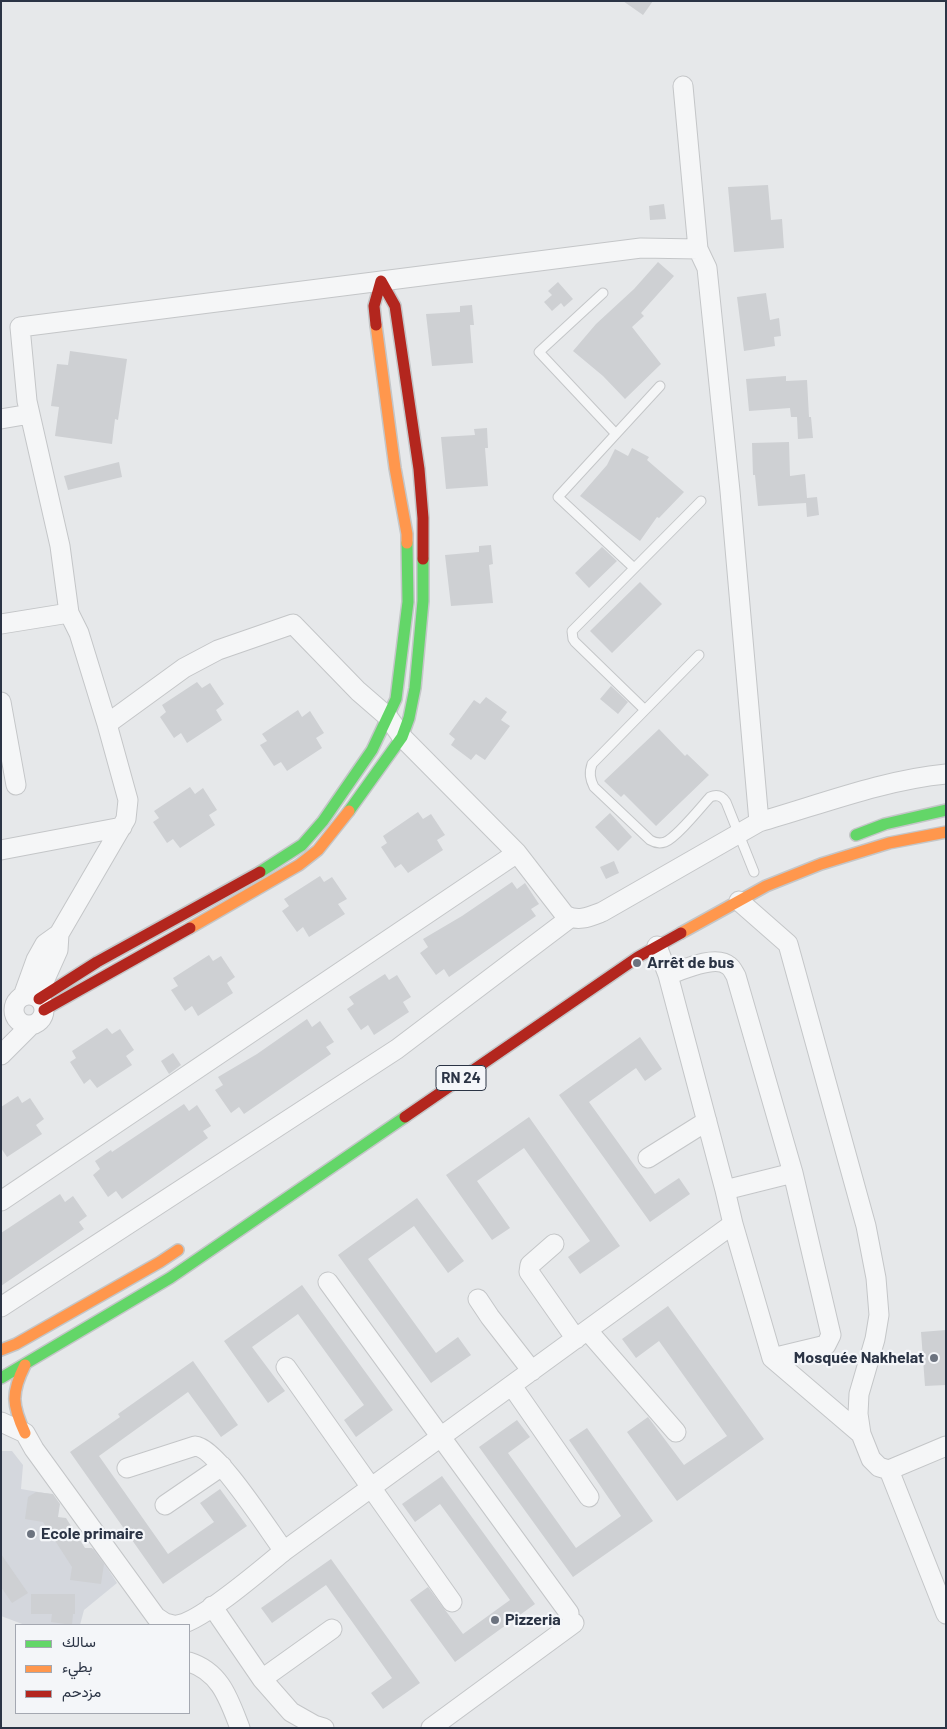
<!DOCTYPE html>
<meta charset="utf-8">
<style>
body{margin:0}
#map{position:relative;width:947px;height:1729px;overflow:hidden;background:#e6e8ea;font-family:Barlow,Vazirmatn,sans-serif}
canvas{display:block}
.frame{position:absolute;inset:0;border:2px solid #2b3445;pointer-events:none}
.legend{position:absolute;left:15px;top:1624px;width:175px;height:90px;box-sizing:border-box;background:#f4f6f9;border:1px solid #a4a8b1;margin:0;padding:6px 9px;list-style:none;font-size:15px;color:#2b3445}
.legend li{display:flex;align-items:center;gap:10px;height:25px}
.legend b{width:25px;border:1px solid #a4a8b1}
</style>
<div id="map">
<canvas width="947" height="1729"></canvas>
<div class="frame"></div>
<ul class="legend">
<li><b style="height:6px;background:#63d668"></b>سالك</li>
<li><b style="height:6px;background:#ff974d"></b>بطيء</li>
<li><b style="height:6px;background:#b3261e"></b>مزدحم</li>
</ul>
</div>
<script>
const c = document.querySelector('canvas').getContext('2d');
c.lineJoin = 'round';
function paint(path, color) {
  c.fillStyle = color;
  c.fill(path, 'evenodd');
}
function strokePath(path, color, width, dash) {
  c.strokeStyle = color;
  c.lineWidth = width;
  c.lineCap = dash ? 'butt' : 'round';
  c.setLineDash(dash || []);
  c.stroke(path);
}
function label(font, color, halo, rows, align = 'center') {
  c.font = font + ' Barlow,sans-serif';
  c.lineWidth = 4.5;
  c.setLineDash([]);
  c.textBaseline = 'middle';
  c.strokeStyle = halo;
  c.fillStyle = color;
  for (const [text, x, y, turn = 0] of rows) {
    c.save();
    c.translate(x, y);
    c.rotate((+turn || 0) * Math.PI / 180);
    c.textAlign = isNaN(turn) ? turn : align;
    if (halo) c.strokeText(text, 0, 0);
    c.fillText(text, 0, 0);
    c.restore();
  }
}
paint(new Path2D(`
 M1,1451H12L23,1465L21,1489L50,1494L49,1520L72,1548L95,1549L117,1583L84,1610L80,1625H25L1,1616Z`), '#d4d7dd');
paint(new Path2D(`
 M623,1H653L643,15Z
 M768,185L771,220L782,219L784,248L734,252L728,187Z
 M664,204L666,219L650,220L649,206Z
 M658,262L674,276L641,313L644,316L632,327L661,364L625,399L603,376L573,351L596,324L634,289Z
 M558,282L573,299L564,307L561,303L552,311L544,302L552,295L548,291Z
 M766,293L770,320L779,318L781,336L774,337L775,346L744,351L737,297Z
 M472,305L474,325H470L473,363L432,366L426,314L460,312V306Z
 M70,351L127,359L118,420L115,419L112,444L55,436L59,407L51,406L57,364L68,365Z
 M786,376V381L807,380L809,417H811L813,438L798,439L797,417H791L790,408L749,411L746,379Z
 M487,428L488,448H485L488,486L446,489L441,437L475,435L474,429Z
 M789,442L790,476L805,474L807,498L817,497L819,515L807,517L806,503L758,506L755,475H753L752,443Z
 M632,448L649,457L647,460L684,492L659,518L657,517L640,541L580,496L607,465L615,449L628,456Z
 M119,462L122,477L68,490L64,476Z
 M491,545L493,564L489,565L493,603L451,606L445,555L479,552V546Z
 M602,547L617,561L589,588L575,573Z
 M640,582L662,604L612,653L590,631Z
 M197,682L202,688L210,683L224,704L216,710L222,720L187,743L181,733L174,738L160,717L166,712L162,705Z
 M611,686L628,702L618,714L600,699Z
 M486,697L507,712L501,720L510,726L485,760L476,754L471,760L451,745L455,739L449,734L474,700L480,704Z
 M298,710L302,717L310,711L324,733L316,738L322,748L287,771L281,762L274,766L260,745L267,741L262,734Z
 M659,729L685,756L687,754L709,775L656,826L624,794L621,797L604,781Z
 M190,787L195,794L203,788L217,810L209,815L215,825L180,848L173,839L167,843L153,822L159,818L154,811Z
 M418,812L423,819L431,814L445,835L437,840L443,850L408,873L401,864L395,868L381,847L387,843L383,836Z
 M610,813L632,837L618,851L595,827Z
 M614,861L619,873L606,879L600,867Z
 M320,876L324,882L332,877L347,899L338,904L345,914L309,937L303,927L297,932L282,911L289,906L284,899Z
 M512,882L517,889L525,883L539,904L531,909L536,916L449,977L444,969L436,975L420,953L428,947L423,939L462,916Z
 M209,955L213,961L221,956L235,977L227,983L233,993L198,1016L192,1006L185,1011L171,990L178,986L173,978Z
 M385,974L389,980L397,975L411,997L403,1002L409,1012L374,1035L368,1025L361,1030L347,1009L354,1004L349,997Z
 M307,1019L312,1027L320,1021L334,1042L326,1047L331,1054L244,1114L239,1107L231,1113L215,1090L223,1085L218,1077L257,1054Z
 M107,1028L112,1034L120,1029L134,1050L126,1056L132,1065L97,1088L90,1079L84,1084L70,1062L76,1058L72,1051Z
 M640,1037L662,1069L645,1081L636,1068L589,1102L655,1194L679,1178L690,1194L650,1222L559,1095Z
 M173,1053L181,1065L169,1074L161,1061Z
 M18,1096L22,1103L30,1098L44,1119L36,1125L42,1134L7,1157L1,1148V1107Z
 M184,1104L189,1111L197,1105L211,1126L203,1131L208,1138L122,1199L116,1191L108,1197L93,1175L100,1169L95,1161L111,1150L112,1152Z
 M529,1117L620,1246L580,1274L568,1257L590,1241L524,1148L477,1181L510,1228L492,1240L446,1175Z
 M60,1194L65,1202L73,1196L87,1216L79,1222L84,1229L1,1286V1233Z
 M417,1198L464,1261L448,1273L414,1226L368,1259L436,1353L458,1337L471,1355L431,1383L338,1255Z
 M302,1285L393,1410L356,1437L344,1420L364,1405L298,1314L252,1347L285,1391L268,1403L224,1341Z
 M668,1306L764,1439L677,1501L627,1432L648,1417L684,1465L727,1436L659,1341L636,1358L622,1339Z
 M946,1330V1385L925,1386L921,1332Z
 M193,1361L238,1425L221,1437L188,1392L99,1456L168,1554L214,1522L200,1503L220,1489L247,1526L163,1584L70,1452L120,1417L118,1414Z
 M517,1420L530,1437L508,1453L576,1548L621,1516L569,1440L587,1428L653,1521L573,1577L479,1447Z
 M442,1476L535,1604L455,1662L410,1600L428,1587L463,1634L510,1600L440,1504L415,1522L402,1504Z
 M36,1492L53,1494L60,1504L58,1517L66,1518L85,1548H92L104,1564L101,1584L70,1580L72,1567L43,1522L25,1519L28,1497Z
 M1,1554L28,1593L12,1603L1,1587Z
 M331,1559L420,1683L383,1709L371,1693L392,1678L326,1585L272,1623L261,1608Z
 M31,1594H75V1614H73L72,1625L51,1622L52,1614H31Z`), '#ced0d3');
const lane = new Path2D(`
 M603,293L539,352L616,434
 M634,568L558,497L660,386
 M699,655L592,764C589,773 590,779 594,787L650,840C655,843 659,844 665,842C676,838 701,807 710,797C717,794 722,796 726,802L754,872
 M645,710L575,642L573,639L572,631L701,501`);
const street = new Path2D(`
 M1,419L30,414
 M69,613L60,546L27,401L20,327L641,248L698,249
 M1,624L69,613L79,633L107,724L128,800L126,819L59,934L45,944L36,960L23,996
 M1,702L16,785
 M107,724L184,668L218,650L293,624L358,691L388,717L402,737L517,853L565,915C578,922 589,917 602,912L759,822L730,491L707,268L698,249L683,86
 M759,822C819,805 883,780 946,774
 M1,850L122,827
 M739,901L788,944L866,1226L876,1278L879,1315L875,1339L859,1394L858,1414L861,1434L871,1459L879,1467L889,1470L946,1446
 M657,946L668,975L725,1190L733,1224L772,1358L861,1434
 M668,975C682,970 716,954 729,966C732,968 734,973 736,976L793,1173L831,1335L826,1345L772,1358
 M14 1010a15 15 0 1 1 30 0a15 15 0 1 1-30 0Z
 M37,997L58,950L59,934
 M1,1055L31,1025
 M648,1158L707,1121
 M725,1190L793,1173
 M1,1201L517,853
 M554,1244L530,1265L529,1272L576,1339
 M328,1282L569,1613
 M478,1299L490,1317L532,1371
 M1,1307L397,1049L570,918
 M588,1331L676,1432
 M286,1367L452,1602
 M512,1386L589,1497
 M1,1422L25,1433L34,1449L156,1617L165,1623L173,1625
 M127,1468L195,1446C216,1447 269,1531 284,1551
 M889,1470L946,1614
 M165,1505L222,1466
 M212,1606L262,1679L291,1712L314,1725L324,1728
 M177,1625C200,1623 263,1568 284,1551L733,1224
 M189,1662C221,1672 229,1700 240,1728
 M262,1679L332,1629
 M431,1728L574,1623`);
const fast = new Path2D(`
 M349,811L402,737L409,718L415,688L423,601V559
 M856,835L885,824L946,810
 M260,872L302,845L323,821L372,750L396,699L408,602L407,543
 M1,1378L170,1278L405,1117`);
const slow = new Path2D(`
 M376,325L395,468L407,534V543
 M190,928L299,865L318,850L349,811
 M681,933L766,886L821,864L889,843L946,832
 M1,1350L16,1344L160,1262L178,1250
 M25,1365C11,1393 12,1405 25,1433`);
const jam = new Path2D(`
 M376,325L374,306L381,281L395,306L419,469L423,518V559
 M39,999L97,962L260,872
 M44,1010L190,928
 M405,1117L638,957L681,933`);
strokePath(lane, '#c4c6c8', 11);
strokePath(street, '#c4c6c8', 21);
strokePath(fast, '#c4c6c8', 14);
strokePath(slow, '#c4c6c8', 14);
strokePath(jam, '#c4c6c8', 14);
strokePath(lane, '#f5f6f7', 9);
strokePath(street, '#f5f6f7', 19);
strokePath(fast, '#63d668', 11);
strokePath(slow, '#ff974d', 11);
strokePath(jam, '#b3261e', 11);
for (const [x, y, r, color] of [
 [637,963,5,"#6c737f"],
 [934,1358,5,"#6c737f"],
 [31,1534,5,"#6c737f"],
 [495,1620,5,"#6c737f"]
]) {
  const dot = new Path2D();
  dot.arc(x, y, r, 0, 2 * Math.PI);
  c.fillStyle = color;
  c.fill(dot);
  strokePath(dot, '#f4f6f9', 2);
}
for (const [x, y, w] of [
 [461,1078,50]
]) {
  const box = new Path2D();
  box.roundRect(x - w / 2, y - 12.5, w, 25, 4);
  c.fillStyle = '#f4f6f9';
  c.fill(box);
  strokePath(box, '#2b3445', 1);
}
label('bold 15px', '#2b3445', null, [
 ["RN 24",461,1078]
]);
label('bold 16px', '#2b3445', '#f4f6f9', [
 ["Arrêt de bus",647,963],
 ["Mosquée Nakhelat",924,1358,"right"],
 ["Ecole primaire",41,1534],
 ["Pizzeria",505,1620]
], 'left');
</script>
